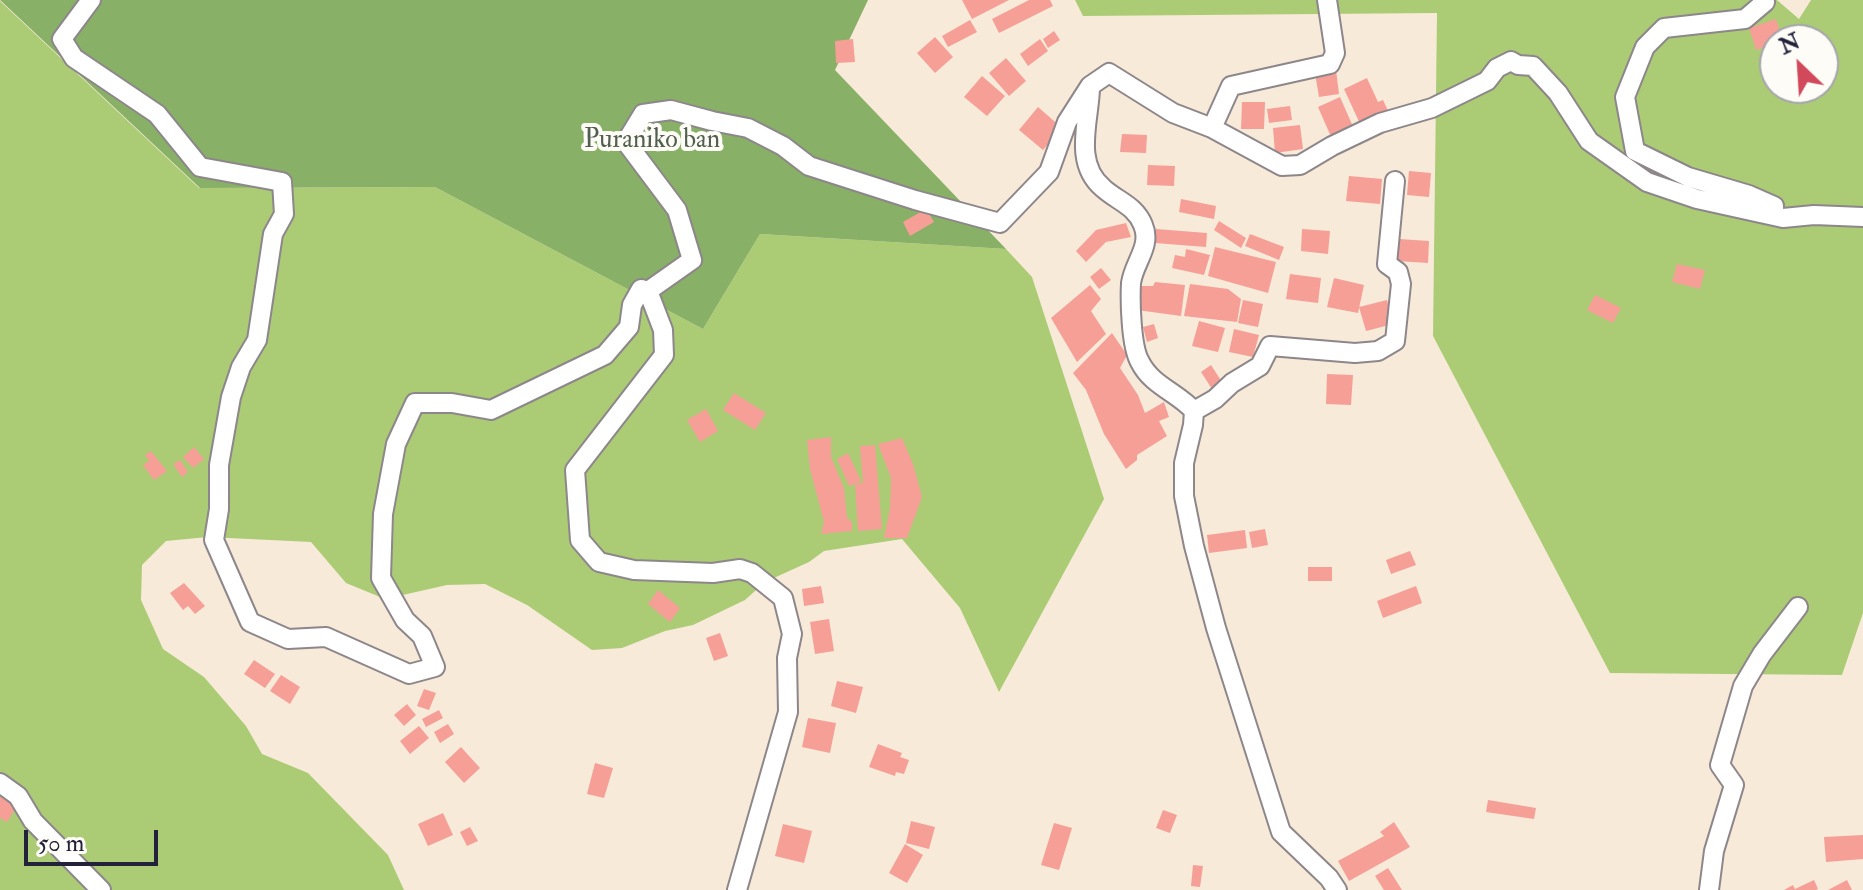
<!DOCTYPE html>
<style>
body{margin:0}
#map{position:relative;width:1863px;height:890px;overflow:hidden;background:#f8ead9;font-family:"IM FELL Double Pica",serif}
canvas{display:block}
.north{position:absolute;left:1759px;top:24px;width:80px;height:80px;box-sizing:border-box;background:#fdfcf7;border:2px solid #a5a5ac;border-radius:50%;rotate:335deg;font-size:22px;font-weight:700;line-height:32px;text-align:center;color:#22223b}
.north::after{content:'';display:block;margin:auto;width:28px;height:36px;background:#d1495b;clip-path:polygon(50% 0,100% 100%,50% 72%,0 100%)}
.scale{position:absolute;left:24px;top:830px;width:134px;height:36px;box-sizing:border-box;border:4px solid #22223b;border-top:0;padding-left:10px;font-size:24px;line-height:28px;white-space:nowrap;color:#22223b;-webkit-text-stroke:6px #fdfcf7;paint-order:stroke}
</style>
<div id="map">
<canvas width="1863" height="890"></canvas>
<div class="north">N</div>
<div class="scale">50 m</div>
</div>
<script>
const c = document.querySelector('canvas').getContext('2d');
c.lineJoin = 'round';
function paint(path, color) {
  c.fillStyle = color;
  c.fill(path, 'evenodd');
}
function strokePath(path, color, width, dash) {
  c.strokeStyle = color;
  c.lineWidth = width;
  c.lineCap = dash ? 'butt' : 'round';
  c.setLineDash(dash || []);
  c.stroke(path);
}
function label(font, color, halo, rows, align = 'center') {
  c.font = font + ' "IM FELL Double Pica",serif';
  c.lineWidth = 8;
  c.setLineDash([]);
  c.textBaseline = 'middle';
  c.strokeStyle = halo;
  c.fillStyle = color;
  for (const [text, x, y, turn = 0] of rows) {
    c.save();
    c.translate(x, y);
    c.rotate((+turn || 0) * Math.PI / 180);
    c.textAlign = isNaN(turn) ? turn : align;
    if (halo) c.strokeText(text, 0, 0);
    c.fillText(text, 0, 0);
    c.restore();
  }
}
paint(new Path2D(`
 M1075,0H1777L1799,19L1811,0H1863V613L1842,675L1610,673L1433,336L1437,13L1083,16ZM1775,40H1823V88H1775Z
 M0,1L199,188L435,187L703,329L760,234L1006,249L1032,277L1104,499L999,692L960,608L902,539L824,551L809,562L765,582L745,600L693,625L665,631L622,648L592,650L527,605L485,584L447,585L385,599L346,583L311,542L208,537L166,541L142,565L141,600L163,649L204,677L246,726L262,754L308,773L388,855L404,890H0Z`), '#abcc75');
paint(new Path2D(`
 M0,0H868L835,70L1006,249L760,234L703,329L435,187L200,188Z`), '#88b066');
paint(new Path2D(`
 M962,0H1009L972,19Z
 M1029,0H1050L1053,6L999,33L992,19Z
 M1776,19L1783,40H1775V44L1756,50L1749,28Z
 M970,20L977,32L948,47L942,36Z
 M1054,31L1060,40L1048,48L1043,39Z
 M935,37L953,57L935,73L917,53Z
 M853,39L855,62L836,63L835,41Z
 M1040,39L1048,51L1028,66L1020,54Z
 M1006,58L1026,81L1009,96L989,73Z
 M1336,70L1339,94L1319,97L1315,73Z
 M982,76L1005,96L987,116L964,97Z
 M1367,78L1378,102L1383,100L1389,113L1361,126L1344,89Z
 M1340,97L1354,129L1332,139L1318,107Z
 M1242,102H1265L1264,129H1241Z
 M1290,106L1292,120L1269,123L1267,109Z
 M1038,107L1062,128L1043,150L1019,130Z
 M1300,125L1303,149L1275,153L1273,128Z
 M1122,134L1147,135L1146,153L1120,152Z
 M1148,165L1175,166L1174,186L1147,185Z
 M1409,171L1431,173L1429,197L1407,195Z
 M1349,176L1382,179L1380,204L1346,201Z
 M1181,199L1216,206L1214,219L1179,212Z
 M926,209L934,222L910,236L903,222Z
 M1219,221L1246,238L1241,248L1214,230Z
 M1126,223L1131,237L1106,242L1086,262L1076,251L1096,230Z
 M1156,229L1207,233L1206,247L1155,243Z
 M1302,229L1330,231L1328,254L1301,251Z
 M1250,234L1284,247L1279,260L1245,246Z
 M1399,239L1429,241L1428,263L1397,261Z
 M1215,247L1276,262L1268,293L1208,276Z
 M1186,249L1210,255L1204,275L1172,268L1175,255L1185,257Z
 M1677,264L1705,270L1700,289L1672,282Z
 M1101,268L1111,280L1099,289L1090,277Z
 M1290,274L1321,278L1318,303L1286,299Z
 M1334,278L1364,285L1358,313L1327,307Z
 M1155,282L1185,285L1181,316L1137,310L1139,286H1153Z
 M1190,284L1228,289L1241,299L1237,322L1184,316Z
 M1090,285L1101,299L1091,311L1106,334L1077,362L1051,318Z
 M1595,295L1621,308L1613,323L1587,310Z
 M1243,300L1263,304L1258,327L1238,323Z
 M1387,300L1393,324L1366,331L1359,307Z
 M1199,321L1225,328L1218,352L1192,346Z
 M1154,324L1158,338L1147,342L1143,327Z
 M1234,329L1259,335L1253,357L1229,352Z
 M1112,333L1127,355L1120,368L1138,395L1145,413L1164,402L1169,417L1159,421L1167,436L1137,455V460L1126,469L1104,434L1086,390L1073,373Z
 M1211,365L1222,382L1212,389L1201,372Z
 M1327,374L1353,375L1351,405L1326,404Z
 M734,393L766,413L755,430L723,410Z
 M706,409L718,431L700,442L687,420Z
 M831,437V457L844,488L847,518L852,522V531L821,534L824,522L810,469L807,440Z
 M902,438L913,464L922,497L907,538H884L890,508L891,478L878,444Z
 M875,445L882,529L858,531L855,484L849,486L837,459L848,453L861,481L856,483H863L860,446Z
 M194,447L204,459L193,468L183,457Z
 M151,451L167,471L154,480L143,465L149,461L145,455Z
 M180,460L188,472L182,477L173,464Z
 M1265,529L1268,545L1252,548L1249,532Z
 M1245,530L1247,548L1209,553L1207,535Z
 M1410,551L1416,565L1391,574L1386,560Z
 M1308,567H1332V581H1308Z
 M184,583L205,606L195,614L188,606L183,610L170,593Z
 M821,586L824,603L804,606L802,589Z
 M1416,586L1422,603L1383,618L1377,601Z
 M658,590L680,608L670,622L648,604Z
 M829,619L834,651L815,654L810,622Z
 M720,633L728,656L714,661L706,638Z
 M254,660L275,674L265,688L244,674Z
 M281,675L300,687L290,704L270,691Z
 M837,681L863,687L856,713L831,706Z
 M424,689L436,693L429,710L417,706Z
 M407,704L416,715L404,726L394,715Z
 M439,710L443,718L426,727L422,719Z
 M808,718L836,723L830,753L802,747Z
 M448,724L454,734L440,743L434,732Z
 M419,726L429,738L410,754L400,741Z
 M878,744L902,753L900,757L909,760L904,774L896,772L895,776L869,767Z
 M461,747L480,768L464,783L445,762Z
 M595,763L613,768L604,798L587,794Z
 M0,796L17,806L7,822L0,818Z
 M1488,800L1536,808L1534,819L1486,812Z
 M1163,810L1177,815L1170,833L1156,828Z
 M443,813L453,835L428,846L418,824Z
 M911,821L935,827L929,849L906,843Z
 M1394,822L1410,847L1349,881L1338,861L1384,836L1380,832Z
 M1054,823L1072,828L1059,870L1041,865Z
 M783,824L812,831L804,863L775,856Z
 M470,827L478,841L467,846L460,832Z
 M1863,835V859L1826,862L1824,837Z
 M905,844L923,855L907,883L889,873Z
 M1193,865L1203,866L1200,887L1191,886Z
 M1388,868L1402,890H1384L1375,876Z
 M1814,880L1818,889L1816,890H1784L1793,885L1795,889Z
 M1847,880L1852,890H1828Z`), '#f59f97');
const minor = new Path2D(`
 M91,0L62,39L74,58L157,114L200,167L282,182L284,214L273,234L257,340L241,367L231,397L219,465V509L214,540L250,622L288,639L326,637L409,674L435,667L422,636L405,620L381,578L383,514L396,444L415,403H452L491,410L605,355L629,327L632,305L641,289L648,291
 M1762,0L1765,2L1745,19L1664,28L1645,47L1625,97L1635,151L1688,177L1749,195L1774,206V216
 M1090,89C1089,121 1073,163 1103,188C1117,201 1135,205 1143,225C1152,246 1134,262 1131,283C1130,301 1131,347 1140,362C1152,386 1177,392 1194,411L1193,425L1184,463V496L1194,546L1216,628L1281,832L1329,878L1337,890
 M1212,128L1231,86L1330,64L1335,53L1327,0
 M1194,411L1215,399L1232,383L1260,366L1270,346L1355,353L1378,351L1395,341L1401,284L1398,272L1387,264L1395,181
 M0,783L18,796L33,821L101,890
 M737,890L788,712L787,658L792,634L783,598L752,573L740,569L713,573L634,570L599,562L580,540L575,470L664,355L663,330L648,291L692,260L677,210L626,142L643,114L671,110L712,121L748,128L783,146L809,166L915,200L1000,223L1049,172L1067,122L1090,86L1109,73L1173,113L1212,128L1282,166L1300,165L1332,146L1380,123L1432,108L1487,81L1497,68L1511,61L1518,65L1533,66L1558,93L1589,141L1647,182L1697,199L1783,218L1814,215L1863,217
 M1709,890L1714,851L1734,785L1720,765L1743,686L1762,654L1798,607`);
strokePath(minor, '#8d868a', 22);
strokePath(minor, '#fff', 18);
label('26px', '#525e4f', '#fdfcf7', [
 ["Puraniko ban",652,141]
]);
</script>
